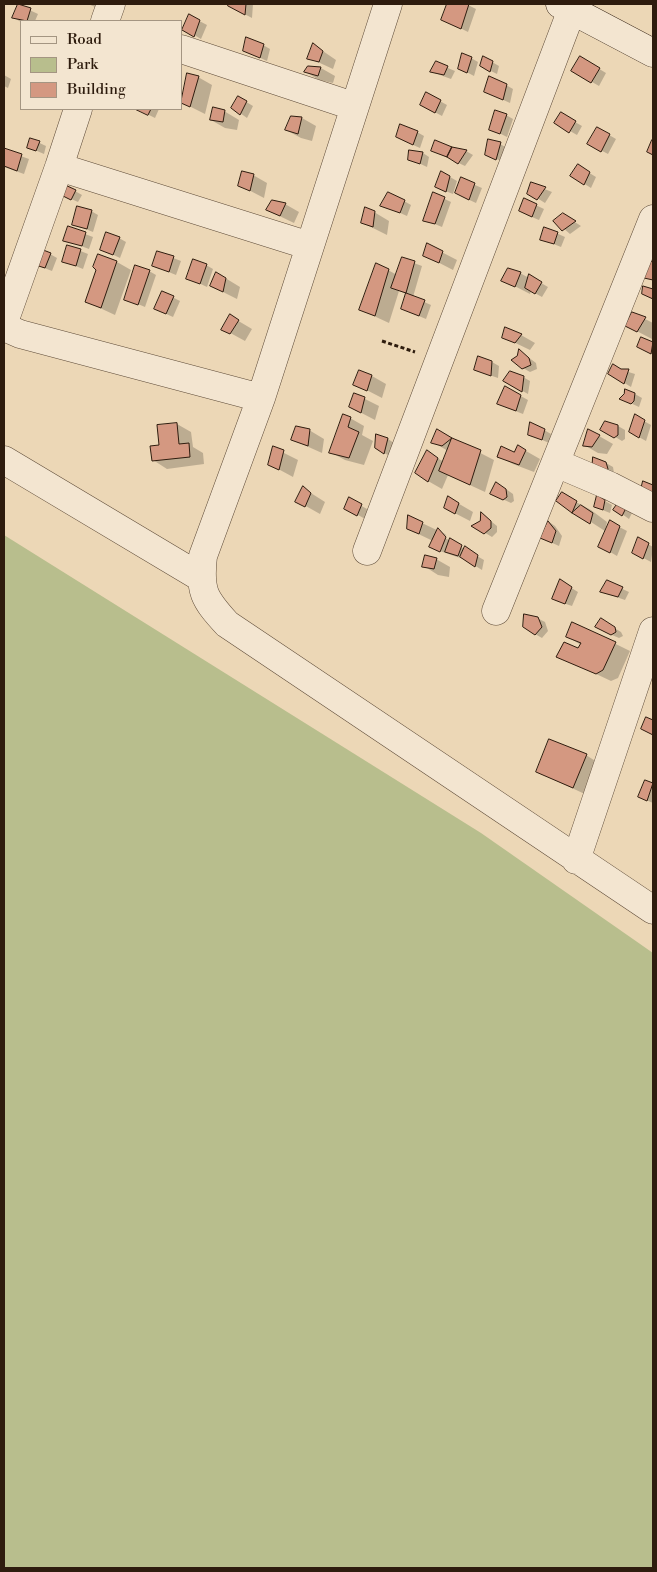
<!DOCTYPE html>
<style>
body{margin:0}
#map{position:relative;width:657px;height:1572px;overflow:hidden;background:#ecd7b6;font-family:"Libre Bodoni",serif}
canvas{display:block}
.frame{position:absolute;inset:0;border:5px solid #2e1c0e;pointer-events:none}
.legend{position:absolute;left:20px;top:20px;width:162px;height:90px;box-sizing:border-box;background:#f3e5d0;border:1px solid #a49582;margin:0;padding:6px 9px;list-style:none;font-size:15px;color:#2e1c0e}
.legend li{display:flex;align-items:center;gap:10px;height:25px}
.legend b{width:25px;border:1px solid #a49582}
</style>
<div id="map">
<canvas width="657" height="1572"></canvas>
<div class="frame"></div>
<ul class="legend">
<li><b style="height:6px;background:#f3e5d0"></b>Road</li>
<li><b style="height:14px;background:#b8be8d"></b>Park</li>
<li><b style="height:14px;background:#d49881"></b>Building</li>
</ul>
</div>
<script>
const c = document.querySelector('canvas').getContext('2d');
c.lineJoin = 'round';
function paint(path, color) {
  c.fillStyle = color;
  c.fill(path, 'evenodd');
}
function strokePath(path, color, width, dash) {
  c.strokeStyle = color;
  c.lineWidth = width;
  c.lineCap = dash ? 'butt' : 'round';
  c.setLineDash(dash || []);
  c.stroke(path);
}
paint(new Path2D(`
 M4,535L481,833L653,953V1568H4Z`), '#b8be8d');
paint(new Path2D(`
 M88,4H102L100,9Z
 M230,4H253L252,18L229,6Z
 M448,4H466L476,9L468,32L442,19Z
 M19,5L38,14L35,21L21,22L14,18Z
 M190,16L207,25L201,39L184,29Z
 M263,45L270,49L267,61L252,54Z
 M314,45L336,60L333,69L309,58Z
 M471,58L478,62L474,76L459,68Z
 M581,58L606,73L599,86L573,71Z
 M492,62L499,66L497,74L481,66Z
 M436,63L455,71L451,79L432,72Z
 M309,67L321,68L335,76L333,83L319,80L306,72Z
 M4,75L11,79L8,88L4,86Z
 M198,77L212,85L205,114L181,102Z
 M506,85L513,89L510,103L486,92Z
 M427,94L447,105L442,116L429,109Z
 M238,97L253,106L247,118L233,108Z
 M137,109H159L155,118Z
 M224,111L239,120L237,130L225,128L211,120Z
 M561,114L582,126L577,135L556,123Z
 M506,115L513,119L507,137L491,129Z
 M292,117L302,118L316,126L312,141L301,138L286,130Z
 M597,128L616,139L608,154L589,144Z
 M417,132L424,136L420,148L404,141Z
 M31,139L46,146L44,154L28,147Z
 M436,142L466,151L473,155L465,166L433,151Z
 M500,144L507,148L502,161L491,157Z
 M4,150L29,159L24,174L4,167Z
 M423,153L429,157L427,167L410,159Z
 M578,166L596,177L591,188L572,176Z
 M253,175L267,183L264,198L239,185Z
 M450,177L457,181L453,194L443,190Z
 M461,179L482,188L476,203L463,197Z
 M532,184L552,192L545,203L529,193Z
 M75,191L82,195L78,202L67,197Z
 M434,194L451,202L442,227L425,220Z
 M525,200L544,209L539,220L527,215Z
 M404,201L411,205L407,216L382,205Z
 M285,204L299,212L294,223L267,210Z
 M91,211L98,215L93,232L73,224Z
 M374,212L389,221L387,235L363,223Z
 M570,219L581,226L570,234L555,221Z
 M69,228L93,237L89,249L65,240Z
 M545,228L565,237L561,247L541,239Z
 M119,238L126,242L120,258L101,249Z
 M428,245L457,260L453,270L424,255Z
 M68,246L88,254L83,269L63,261Z
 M158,252L181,261L176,275L154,266Z
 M50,254L57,258L52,271L34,264Z
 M403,259L422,266L413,297L431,305L426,319L409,312L407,294L399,291L389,323L361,310L377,264L397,275Z
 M117,262L131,270L115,315L87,302Z
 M206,265L213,269L207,287L188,278Z
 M149,271L156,275L145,307L126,299Z
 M217,273L240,287L237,299L211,286Z
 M520,273L529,278V276L548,287L542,297L531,291L530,294L503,280Z
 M162,292L180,301L173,317L162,312Z
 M633,313L653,323L652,339L627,326Z
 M230,316L252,329L245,341L223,329Z
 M521,335L535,343L530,350L503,337Z
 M641,338L653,344V355L638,346Z
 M520,351L536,363L537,369L530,372L523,368L519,357Z
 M492,362L499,366L498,378L475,370Z
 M622,370L635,374L631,387L610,374Z
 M372,376L386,384L382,398L355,384Z
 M523,377L530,381L528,394L505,381Z
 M506,388L528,400L523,414L505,407Z
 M355,394L379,406L375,420L350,407Z
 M635,394L642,398L639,407L628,402Z
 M635,416L651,425L646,441L630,432Z
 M350,418L364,426L362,435L373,441L364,465L345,460L330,452Z
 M177,424L191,432L193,447L203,453L204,464L167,469L153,460Z
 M618,426L625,430V439L622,441L602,429Z
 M309,430L324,439L322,453L293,440Z
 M544,430L551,434L549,443L529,434Z
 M437,431L494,460L485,492L448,475L442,489L428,481L427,452L444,462L448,451L433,442Z
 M599,436L613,444L607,454L598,453L584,445Z
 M388,439L394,443L391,457L376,448Z
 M519,447L540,459L534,472L513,464L498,456L515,454Z
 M274,448L298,460L293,477L269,464Z
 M606,463L613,467L614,473H596Z
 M503,487L513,494L514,501L511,503L498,497Z
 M303,488L325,502L320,514L297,501Z
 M598,497L612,505L610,513L595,507Z
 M449,498L473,512L470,521L445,508Z
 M349,499L376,514L372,523L346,508Z
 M558,501L576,502L591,510L607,522L605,531Z
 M627,505L633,511L629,519L615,509Z
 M482,514L497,526V532L492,537L474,526L481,521Z
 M549,522L555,526L562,536L559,546L548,541Z
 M610,522L627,531L617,556L600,546Z
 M422,523L445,534L447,536L442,533L440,535L484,560L482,570L466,560L437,550L433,541L408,529Z
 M639,539L653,547L651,562L634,553Z
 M436,559L450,567L449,577L438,575L424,566Z
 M560,581L578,592L572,606L560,602Z
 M607,582L629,592L625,600L602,592Z
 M537,618L545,622L548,631L542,638L535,634Z
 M601,620L621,632L623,636L619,638L603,631Z
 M573,623L630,651L618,678L611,681L558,656L579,650L581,645L568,637Z
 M586,755L600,764L587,795L537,772Z
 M646,781L653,785V803L646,800Z`), '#0003');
const building = new Path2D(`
 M18,4L31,8L27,21L12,18Z
 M228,4H246L245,15L228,6Z
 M447,4H469L461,29L441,20Z
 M189,14L200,20L194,37L182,30Z
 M246,37L264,44L260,58L243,51Z
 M313,43L323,51L319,62L307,59Z
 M462,53L472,57L467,73L458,69Z
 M483,56L493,61L490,72L480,66Z
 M580,56L600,68L591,83L571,71Z
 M436,61L448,66L444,75L430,72Z
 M308,66L321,67L318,76L304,72Z
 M187,73L199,76L190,107L181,103Z
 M489,76L507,84L503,100L484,92Z
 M426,92L441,100L435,113L420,105Z
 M238,96L247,101L240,115L231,108Z
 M213,107L225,110L223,122L210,120Z
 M135,109H151L148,115Z
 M495,110L507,114L500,134L489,130Z
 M561,112L576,121L569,133L554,123Z
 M291,116L302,117L298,134L285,130Z
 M400,124L418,131L413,145L396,137Z
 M597,127L610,134L601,152L587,144Z
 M30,138L40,141L36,151L27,148Z
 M488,139L501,142L496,160L485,155Z
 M435,140L452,147L447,157L431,151Z
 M652,140L653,141V155L647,152Z
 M452,147L467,150L458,164L447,157Z
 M4,148L22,154L17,171L4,166Z
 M409,150L423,152L420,164L408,160Z
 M578,164L590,172L584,185L570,176Z
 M242,171L254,174L250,191L238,186Z
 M441,171L450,176L446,192L435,187Z
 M461,177L475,183L469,200L455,193Z
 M531,182L546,187L537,200L527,194Z
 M63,184L76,190L71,200L59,194Z
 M388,192L405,200L400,213L380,206Z
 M433,192L445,197L435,224L423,221Z
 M524,198L537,204L532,217L519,211Z
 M272,200L286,203L280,216L266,210Z
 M77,206L92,210L87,229L72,225Z
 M365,207L375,211L373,227L361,223Z
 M563,213L576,221L562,231L553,221Z
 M68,226L86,232L82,246L63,241Z
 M544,227L558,232L554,244L540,240Z
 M106,232L120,237L113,255L100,250Z
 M427,243L443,251L439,263L423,256Z
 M67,245L81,249L76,266L62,262Z
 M38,248L51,253L45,268L32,264Z
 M157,251L174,256L169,272L152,266Z
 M98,254L117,261L101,308L85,302L96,270L93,267Z
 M402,257L415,261L406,293L391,288Z
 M193,259L207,264L200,284L186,279Z
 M650,261L653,262V280L644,278Z
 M376,263L389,269L375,316L359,310Z
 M135,265L150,270L138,305L124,300Z
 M508,268L521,272L515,287L501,281Z
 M216,272L226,278L223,292L210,286Z
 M529,274L542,282L535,294L525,288Z
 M643,286L653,289V299L642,294Z
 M162,291L174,296L166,314L154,309Z
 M406,293L425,300L419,316L401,309Z
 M632,312L646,317L637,332L625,326Z
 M230,314L239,320L230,334L221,330Z
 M505,327L522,334L515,343L502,338Z
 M641,337L653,342L651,354L637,347Z
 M519,349L529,358L531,365L522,369L511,360L517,356Z
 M478,356L492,361L491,376L474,370Z
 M613,364L621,369H629L624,384L608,374Z
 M359,370L372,375L367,391L353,385Z
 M510,371L524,376L522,392L503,381Z
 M505,386L521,395L516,411L497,404Z
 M625,389L635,393L634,401L631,404L619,399L624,394Z
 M354,393L365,397L361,413L349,407Z
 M343,414L351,417L348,427L359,432L349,458L329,453Z
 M635,414L645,420L639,438L629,432Z
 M605,421L618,425V435L614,438L600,430Z
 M530,422L545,429L542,440L528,435Z
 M177,423L179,444L189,443L190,457L152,461L150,446L159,445L157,425Z
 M296,426L310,429L308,446L291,440Z
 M437,429L452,438L442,446L431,443Z
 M588,429L600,435L592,447L583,446Z
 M376,434L388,438L384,454L375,448Z
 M452,438L481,450L470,485L439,471Z
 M518,445L526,450L519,465L497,457L501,446L514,452Z
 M273,446L284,450L279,470L268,465Z
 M427,450L438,458L428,482L415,473Z
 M593,457L606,462L608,469L605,475L587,469L592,463Z
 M643,481L653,485V499L640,494Z
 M496,482L506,489L507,497L503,500L490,494Z
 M303,486L311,493L305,507L295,502Z
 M562,492L577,501L572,513L556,501Z
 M597,495L605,500L603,510L594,507Z
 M448,496L459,503L455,514L444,508Z
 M349,497L362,504L357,516L344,509Z
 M620,500L627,506L622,516L613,510Z
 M581,505L593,513L590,524L572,513Z
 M481,512L491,521V528L484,534L471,526L480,521Z
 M408,515L423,522L419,534L407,529Z
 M610,520L620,526L610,553L598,547Z
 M548,521L556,531L552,543L540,538Z
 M438,528L446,537L440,552L429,547Z
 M638,537L649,543L643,559L632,553Z
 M450,538L462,545L458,556L445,552Z
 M465,546L478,555L475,567L460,557Z
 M425,555L437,558L434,569L422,567Z
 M560,579L572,587L565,604L552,599Z
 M607,580L623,587L618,597L600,592Z
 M524,614L538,617L542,627L535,635L523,627Z
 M601,618L615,627L616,632L611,635L595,627Z
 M572,622L616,642L603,670L596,674L556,657L564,642L578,648L581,643L566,637Z
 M646,717L653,720V735L641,729Z
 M549,739L587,754L573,788L536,772Z
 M645,780L653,783L647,801L638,797Z`);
paint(building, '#d49881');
strokePath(building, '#2e1c0e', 1);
const street = new Path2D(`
 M388,4L261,398L203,556C199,591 204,599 227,624L653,910
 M105,21L111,4
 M181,49L353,106
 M59,167L310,246
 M4,322L59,167L78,109
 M4,327L20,334L261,398
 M4,460L200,577
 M556,463L610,486L653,508
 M367,551L574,4
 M496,611L653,219
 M576,860L653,631`);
const secondary = new Path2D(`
 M560,4L653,53`);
strokePath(street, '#5e4b38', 29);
strokePath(secondary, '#2e1c0e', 29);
strokePath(new Path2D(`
 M382,341L415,352`), '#2e1c0e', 3, [4, 2.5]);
strokePath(street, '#f3e5d0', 28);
strokePath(secondary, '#f3e5d0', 28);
</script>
